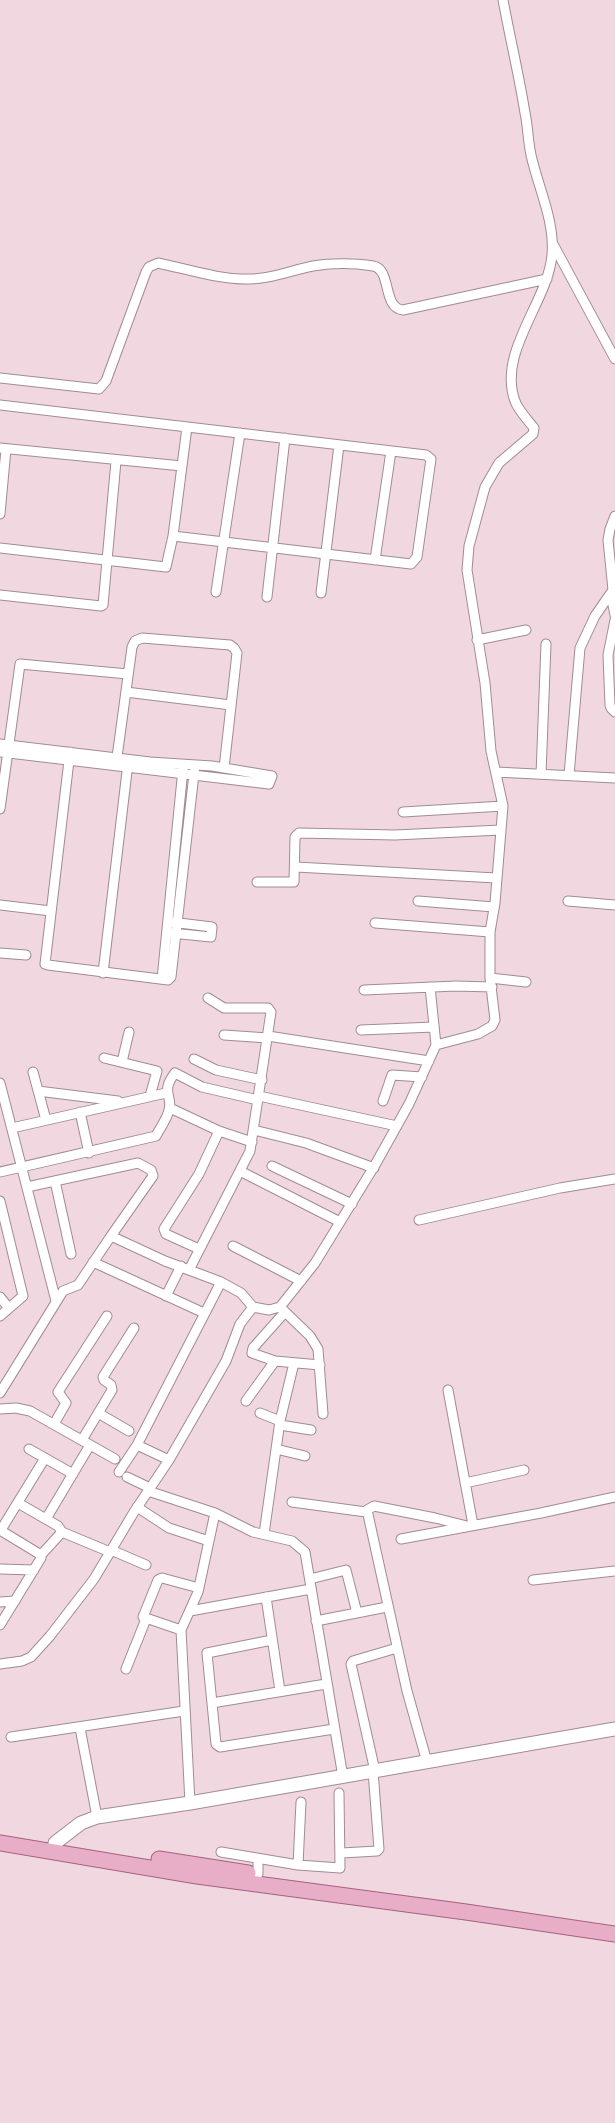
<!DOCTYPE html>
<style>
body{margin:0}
canvas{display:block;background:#f0d7e0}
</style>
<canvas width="615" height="2123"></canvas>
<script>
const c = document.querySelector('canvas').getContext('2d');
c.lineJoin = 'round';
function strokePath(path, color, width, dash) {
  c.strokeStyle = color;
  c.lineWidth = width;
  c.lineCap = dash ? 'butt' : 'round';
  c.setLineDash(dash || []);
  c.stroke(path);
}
const street = new Path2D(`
 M553,244L615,359
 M0,378L99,389L106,381L146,272L149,267L158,263C187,269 220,280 250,279C272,279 292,270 313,266C331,263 355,263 373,266C392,269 382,308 403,310L547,279
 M0,405L426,455L431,459L417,557L411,564L173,536
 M0,448L182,466
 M0,514L6,449
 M0,548L166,567L173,536L187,427
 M375,560L391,451
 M216,592L240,433
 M321,593L339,445
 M0,595L101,606L103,605L116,461
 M611,595L615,615
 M267,597L285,438
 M615,620L608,655L610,705L611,708L615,712
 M477,640L526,630
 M126,692L231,705
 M0,744L150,762L212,766L272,776L269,784L0,752
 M70,752L45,964L48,965L168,980L171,977L195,765
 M117,757L132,647L135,641L142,638L230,645L234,648L237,653L224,768
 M496,772L615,778
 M541,774L546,644
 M569,775L580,648L595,616L613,590L608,540L610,529L615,516
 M0,809L20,664L128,674
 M403,812L503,806
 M296,867L496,878
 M257,882H294L295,837L299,833L395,835L501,830
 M418,901L494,907
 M568,901L615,905
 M0,905L51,911
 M171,922L212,927L211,937L171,933
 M375,923L490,932
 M0,953L26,955
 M103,973L128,763
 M490,978L526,982
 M162,979L183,769
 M430,987L436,1045
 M364,990L456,986L492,987
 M361,1030L434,1027
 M224,1035L268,1038
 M268,1036L429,1061
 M104,1058L157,1071L150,1096
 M194,1059L216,1070L262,1080
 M122,1062L129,1032
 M33,1072L46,1120
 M0,1083L56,1301
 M38,1091L118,1101
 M259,1096L397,1126
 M383,1101L392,1075L422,1077
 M170,1108L219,1131L252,1142
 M80,1112L89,1153
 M12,1128L166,1093
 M254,1130L306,1143L374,1168
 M272,1166L352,1204
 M240,1171L340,1222
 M0,1172L156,1136C160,1128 167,1119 169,1110C173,1096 160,1092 175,1073L202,1087L258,1100
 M55,1181L71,1254
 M27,1187L138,1163L151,1170L153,1176L111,1236L165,1261L221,1282L241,1293L253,1307
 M0,1201L23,1296L0,1316
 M419,1220L560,1188L615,1179
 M233,1246L301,1281
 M199,1249L166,1234L164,1229L199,1174L219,1131
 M93,1262L204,1313
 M189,1270L250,1151L271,1012L268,1008H224L208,998
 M166,1296L181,1266
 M0,1297L8,1307
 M280,1307L310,1336L318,1349L323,1414
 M285,1312L253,1348L252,1353L275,1361L320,1365
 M448,1390L473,1525
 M0,1393L63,1291L78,1285L111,1236
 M246,1401L275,1361
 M0,1409L16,1408L30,1411L115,1459
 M98,1413L129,1431
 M260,1413L280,1421
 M54,1424L66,1403L58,1392L107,1316
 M280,1425L311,1430
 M82,1440L112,1390L111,1385L104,1380L103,1377L134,1328
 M137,1445L169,1460
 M29,1449L73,1474
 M276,1449L305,1456
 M119,1472L137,1445L221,1282
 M127,1477L150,1488
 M465,1483L524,1470
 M148,1491L215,1513L198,1592L181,1630L190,1803
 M292,1502L366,1512
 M18,1503L58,1526L62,1532L110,1552
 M137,1507L169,1528L209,1541
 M215,1513L253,1532L292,1541L305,1552L343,1777
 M46,1519L90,1445
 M0,1530L41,1555V1558L0,1625
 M1,1530L45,1458
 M264,1534L280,1421L294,1363
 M401,1539L541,1513L615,1497
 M111,1550L146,1565
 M41,1555L62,1532
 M0,1569L34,1570
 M310,1579L346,1570L357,1613
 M533,1580L615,1571
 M266,1597L280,1691
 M0,1602L15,1601
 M190,1611L311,1589
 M316,1621L387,1607
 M181,1630L143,1617L158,1580L162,1578L199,1588
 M272,1640L207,1653L216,1744L220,1747L334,1729
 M0,1664L22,1661L31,1657L50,1636L94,1579L134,1512L169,1460L226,1361L240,1324L253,1307L269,1310L280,1307L315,1263L375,1165L409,1104L436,1045L478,1034L492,1026L495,1020L490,978V932L495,903L503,806L491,751L485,683L467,570L469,546L485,487L499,463L533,434L534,428C528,420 518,410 515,401C497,352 548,302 552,255C555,221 538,187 531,155C528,141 528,127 525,113C519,75 510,38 503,0
 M126,1669L146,1619
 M212,1703L326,1684
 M80,1728L97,1817
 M11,1737L184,1711
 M427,1762L407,1691L367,1510L374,1506L435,1518L467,1526
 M375,1771L351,1664L353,1661L397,1648
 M221,1852L298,1865L340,1868L339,1793
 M342,1853L377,1851L379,1849L373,1771
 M298,1865L301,1802
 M258,1874V1859`);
const secondary = new Path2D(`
 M55,1843L81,1823L97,1817L190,1803L615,1729`);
const primary = new Path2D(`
 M0,1843L197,1876L466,1912L615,1934
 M159,1859L248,1873`);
strokePath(street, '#a28b94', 11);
strokePath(secondary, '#a28b94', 15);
strokePath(primary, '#a4627f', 17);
strokePath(street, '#fff', 9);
strokePath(secondary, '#fff', 13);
strokePath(primary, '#e8aec8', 15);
</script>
